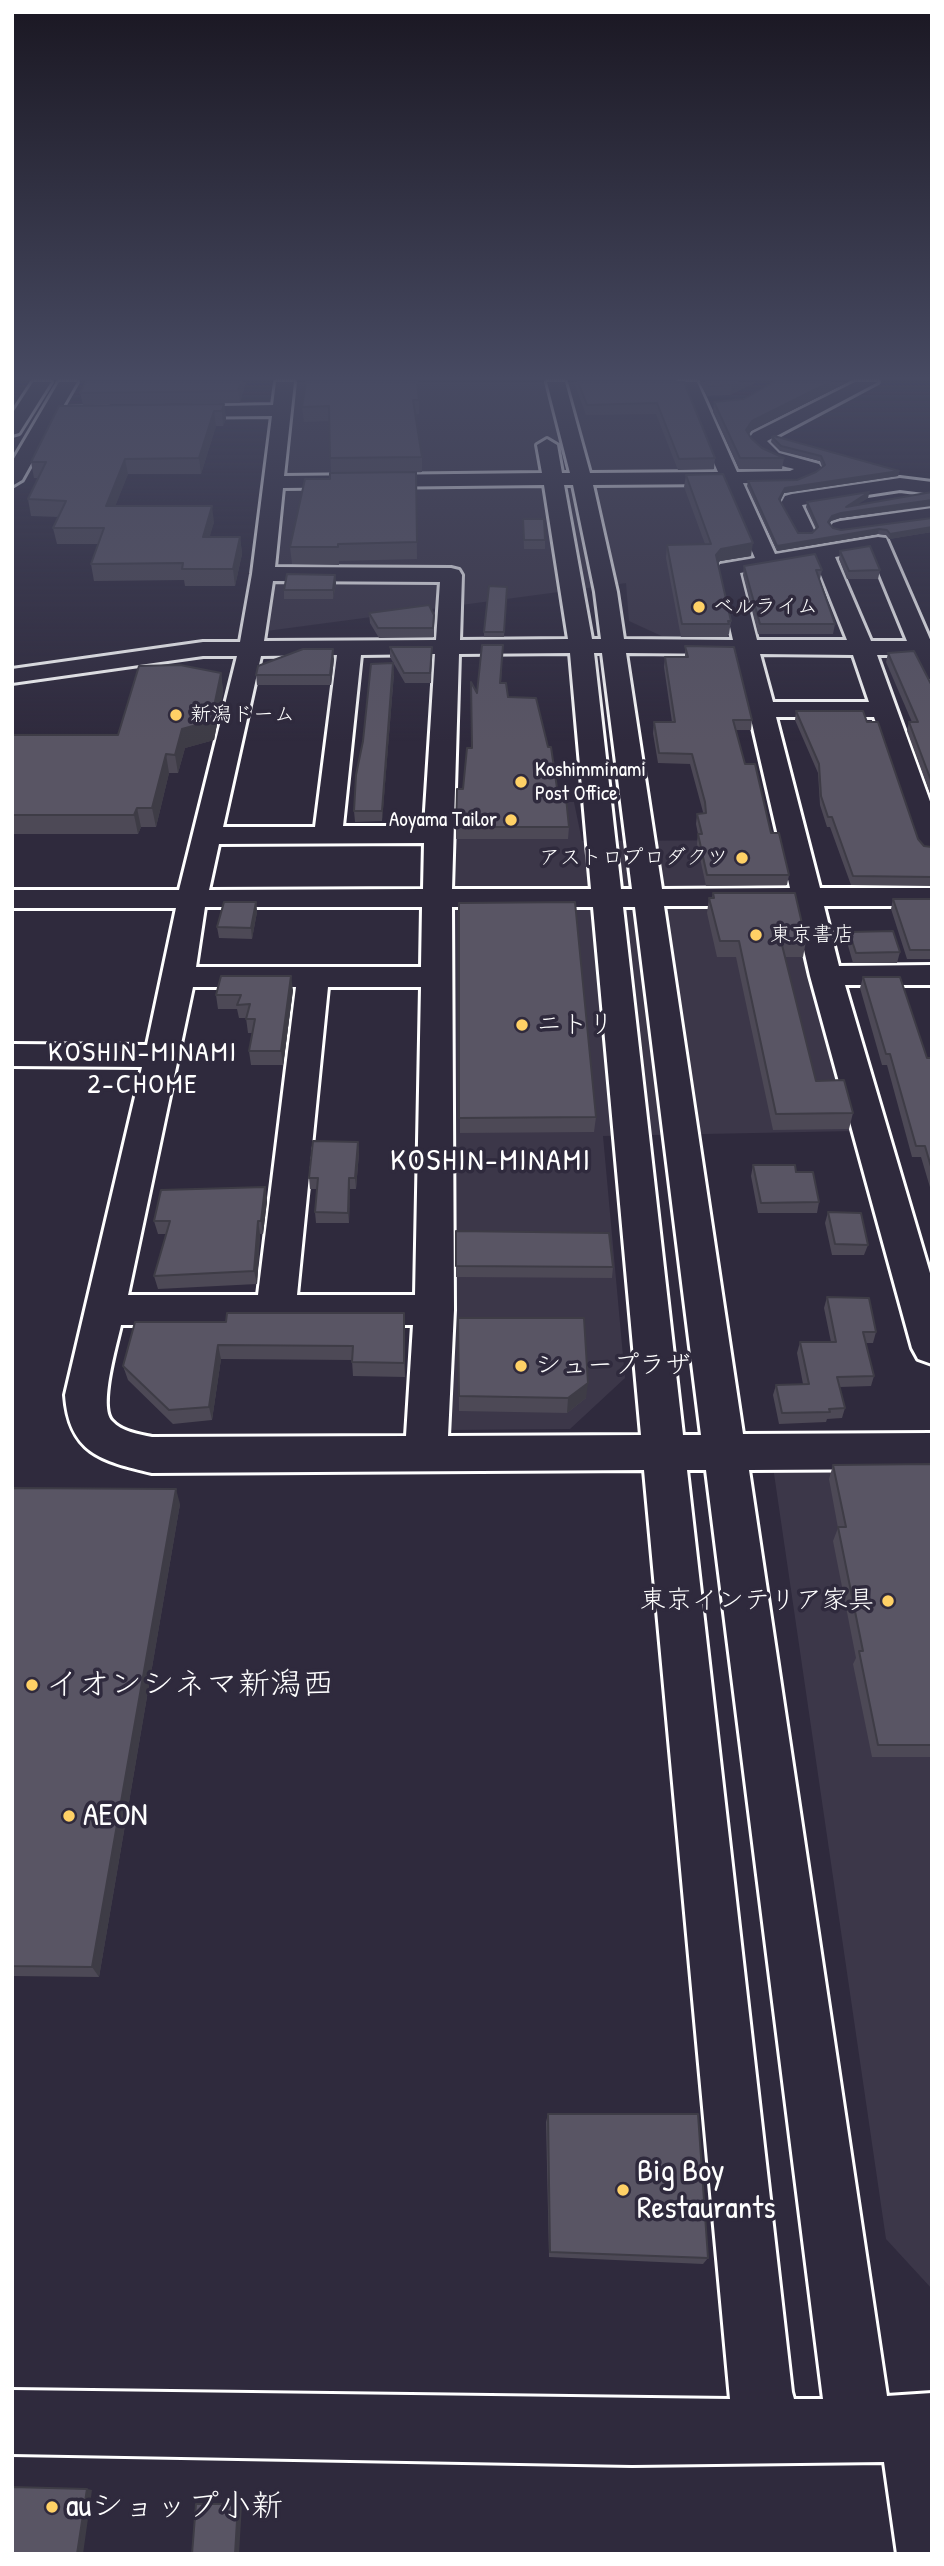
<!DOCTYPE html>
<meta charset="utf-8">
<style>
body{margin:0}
#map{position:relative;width:944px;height:2566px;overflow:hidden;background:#2f2a3d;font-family:"Patrick Hand",sans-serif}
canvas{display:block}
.frame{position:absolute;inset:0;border:14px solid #fff;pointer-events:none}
</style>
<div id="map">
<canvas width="944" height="2566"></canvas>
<div class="frame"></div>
</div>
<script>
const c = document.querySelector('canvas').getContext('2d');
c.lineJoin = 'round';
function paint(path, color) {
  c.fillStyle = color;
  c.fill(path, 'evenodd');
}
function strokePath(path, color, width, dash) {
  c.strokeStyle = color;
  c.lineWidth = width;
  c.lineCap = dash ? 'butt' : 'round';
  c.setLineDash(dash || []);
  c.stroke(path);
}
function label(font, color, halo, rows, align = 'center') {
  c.font = font + ' "Patrick Hand","Klee One",sans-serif';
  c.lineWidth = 7;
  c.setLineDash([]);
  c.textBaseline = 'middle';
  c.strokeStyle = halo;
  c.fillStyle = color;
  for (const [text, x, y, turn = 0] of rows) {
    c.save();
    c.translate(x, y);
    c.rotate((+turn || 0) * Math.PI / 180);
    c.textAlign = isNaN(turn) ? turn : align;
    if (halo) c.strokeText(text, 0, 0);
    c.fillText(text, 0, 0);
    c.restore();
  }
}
paint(new Path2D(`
 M290,382H692L767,558L713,567L733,641L666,638L629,621L626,583L259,632Z
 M450,802H574L582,841L784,840L856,1131L603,1136L625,1378L570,1429L450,1430Z
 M772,1460H932V2289L886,2239Z`), '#3c3749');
const minor = new Path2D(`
 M59,382H77L62,408L108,407L117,413L108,419H56L22,480L12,486V462Z
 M276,382H294L284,476L542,473L537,445L547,439L557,445L562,473H570L547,382H565L590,473L718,472L679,382H697L737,472L790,471L794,469C774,464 758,460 747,441L753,433L855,382H878L767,441L779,453L819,464L822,468C804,490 767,483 743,483L775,554L878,537L886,538L932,644V680L923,678L913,655H877L932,807V855L922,853L918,847L874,717H776L820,888H932V906H824L839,966L932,965V985H845L932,1280V1364L918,1359L912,1348L810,976L794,906H664L743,1434L932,1433V1469L749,1470L887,2396L932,2393V2554H897L884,2462L632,2465L12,2454V2390L730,2399L644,1470L152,1473C101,1461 69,1453 65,1395L142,1067L12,1066V1044L147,1045L176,908H12V890H179L237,656H203L12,683V669L203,642H240L252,574L272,416L172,417L163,412L172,407L273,405ZM723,484L755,558L720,564L717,569L733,640L624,639L617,592L593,485ZM544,485L568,639L460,640L462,575L459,570L451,568L275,567L283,488ZM564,485H573L595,592L601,639H592ZM870,551L907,641H871L835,557ZM815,560L847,640H757L740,573ZM273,581L440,582L436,640L264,641ZM570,653L591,889H452L459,654ZM594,653H602L632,889H621ZM626,653L736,654L790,888L662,889ZM435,654L424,826H343L361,655ZM760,654L853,655L869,702H773ZM337,655L315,827H223L261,656ZM424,843L423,889L209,890L219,844ZM205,907H422L421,967H196ZM452,907H593L641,1435L448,1436L454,1310ZM623,907H635L701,1435H683ZM193,987H296L258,1295H128ZM328,987H421L415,1295H297ZM121,1325H413L406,1436L152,1437C138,1434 122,1432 112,1421C98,1407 117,1344 121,1325ZM687,1470H706L823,2399H794L792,2392Z
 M900,478L932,482V494L900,490L802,505L815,532L811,536H797L781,503L785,496L792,494Z
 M932,508V520L840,533L833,531L830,527L833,523L840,521Z`);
const highway = new Path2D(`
 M33,382H51L19,433L12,435V414Z`);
strokePath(minor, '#fff', 6);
strokePath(highway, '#fff', 6);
paint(minor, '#2f2a3d');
paint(highway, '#2f2a3d');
paint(new Path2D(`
 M86,382H246L240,403L83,405L80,393Z
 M574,382H684L715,458L714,469L678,470L656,414L586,415Z
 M699,382H757L730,395L707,396Z
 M774,382H848L751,431L749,435L751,438L762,448L784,458L782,469H739L713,412L714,402L744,399Z
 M419,400V414H416L422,457V472L331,473L329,421L304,422L302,407Z
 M224,404L226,419L223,426H216L201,474H128L115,506L214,522L209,537H240L242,554L235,586H185L184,580L94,581L91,564L98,544H57L53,528L59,517L31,516L28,499L38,478H34L31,462Z
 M772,437L899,471L898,476L784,493L780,501L798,533H812L816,529L806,507L807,502L869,492L868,498L856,505L932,492V506L840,518L831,521L830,523L833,528L841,530L932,518V532L889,539L886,535L878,534L777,551L747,486L748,481L797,480L816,472L822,467L820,461L780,451L771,442Z
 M416,472L417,559L339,561V565L292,564L290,547Z
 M686,475L751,556L720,561L718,563L731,621L729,634H728L727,637H681L666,558L667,545L705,544L684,487Z
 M523,519L545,540V549H524Z
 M840,551L880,570L878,579H847L839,559Z
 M744,566L822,570L820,579H819L835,624L833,634H758L743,575Z
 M335,575L336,584L333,599H284V590Z
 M507,587L504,637H484V632Z
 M369,613L434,615V637L379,638L370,623Z
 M503,645L501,683L557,788L569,827L568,839H456V827L471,748L477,693Z
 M685,646L752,720L751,730H736L745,764L789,875L787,885L706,886L697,844L698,834L696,824L697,814L703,813V812L690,764L658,763L653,733L654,722H672L664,667L665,657H685Z
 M390,647L432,657L431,683H405L390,657Z
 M888,653L932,686V799L907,731L909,722H912L886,662Z
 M334,659L331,685H257L256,675Z
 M221,673L223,692L214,740L185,748L178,773H169L156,827H141L138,834H12V735H118Z
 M394,673L382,821L355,822L354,811Z
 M796,711L867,722L918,839L924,846L932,847V886L851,885L830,827H827L820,805L818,773L795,720Z
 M713,893L806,941L803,957H785L816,1081L853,1113L849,1129L773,1130L736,957H717L707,913L709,898H712Z
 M893,899H932V959H907L891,909Z
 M256,902L257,912L252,939L219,938L217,927Z
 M459,903L596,1117L594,1132L460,1133Z
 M849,932L900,952L897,963H853L847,942Z
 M863,977L927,1058H932V1194L921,1157H912L887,1065H882L860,988Z
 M293,990L283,1065H251L249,1051L252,1033H248L246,1018H239L237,1009H218L216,995Z
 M358,1142L359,1153L356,1189H350L349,1223H316L315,1212L317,1189H310L309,1178Z
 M753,1165L796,1172L819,1202L817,1213H758L751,1176Z
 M265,1187L267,1201L263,1234H260L257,1284L158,1289L154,1276L166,1234H158L154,1221Z
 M828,1212L868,1245L864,1255H832L825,1223Z
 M456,1231L613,1267L612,1278L456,1277Z
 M827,1297L876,1332L873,1343H866L874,1376L871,1386L840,1387L845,1408L842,1418L827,1419L826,1422L779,1424L773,1395L776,1385L803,1384L797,1353L800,1342H831L824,1308Z
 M458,1318L586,1398L567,1413L459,1411Z
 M135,1322L405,1328V1377L353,1376L352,1360L221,1359L212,1420L173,1424L128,1380L123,1366Z
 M932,1464V1757H872L853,1664L856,1658L833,1541L838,1528L829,1479L833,1465Z
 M12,1488L180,1504L99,1977L12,1976Z
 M548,2114L708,2258L703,2264L549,2257L546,2122Z`), '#4d4956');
paint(new Path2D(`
 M241,382H246L240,403L238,391Z
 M737,382H757L730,395L732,385Z
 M830,382H848L751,431L744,441L746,430L752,421Z
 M224,404L226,419L223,426L222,411Z
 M214,411L216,426L201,474L199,458Z
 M125,459L128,474L109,522L106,506Z
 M899,471L898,476L784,493L779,504V499L785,488Z
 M869,492L868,498L845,512L846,507Z
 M932,500V505L840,518L831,521L827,527L828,522L832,516L841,513Z
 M212,506L214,522L205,554L203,537Z
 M932,527V532L889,539L890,534Z
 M879,529L878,534L777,551V546Z
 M240,537L242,554L235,586L233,569Z
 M753,543L751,556L720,561L715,568L716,555L721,549Z
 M335,575L336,584L333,599V590Z
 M333,649L334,659L331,685L330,675Z
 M393,663L394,673L382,821V811Z
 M221,673L223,692L214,740L185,748L178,773L175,755L182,729Z
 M166,754L169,773L156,827L152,808Z
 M137,808L141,827L138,834L134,815Z
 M256,902L257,912L252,939L251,928Z
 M291,976L293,990L283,1065L281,1051Z
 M358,1142L359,1153L356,1189L355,1178Z
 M349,1178L350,1189L349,1223L348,1213Z
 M265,1187L267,1201L263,1234L261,1221Z
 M258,1221L260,1234L257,1284L254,1271Z
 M404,1313L405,1328V1377L404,1363Z
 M218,1345L221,1359L212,1420L209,1407Z
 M588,1383L586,1398L567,1413L568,1398Z
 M176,1489L180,1504L99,1977L92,1967Z
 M87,2489L92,2490L83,2554H77Z
 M238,2504H242L239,2554H235Z`), '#3e3c46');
const building = new Path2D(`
 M86,382H241L238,391L80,393Z
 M306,382H417L419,400H413L422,457L330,458L329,406L302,407Z
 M578,382H684L715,458L679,459L657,403L587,405Z
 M706,382H737L732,385L708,386Z
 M774,382H830L752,421L746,430L751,438L762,448L784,458H740L714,402L744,399Z
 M224,404L222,411H214L199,458L125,459L106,506H212L203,537H240L233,569H182L183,563L91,564L104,528H53L66,501L28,499L46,462H31L59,406Z
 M774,436L899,471L785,488L779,499L798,533H812L818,527L807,502L869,492L846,507L932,492V500L841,513L832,516L828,522L833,528L841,530L932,518V527L890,534L887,530L879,529L777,546L748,481L797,480L816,472L825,465L821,456L781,446L772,437Z
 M416,472L417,542L338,544V547H290L305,479H330V473Z
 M723,474L753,543L721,549L716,555L731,621H728L729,624H682L667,545L711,544L686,475Z
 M523,519H544L545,540H524Z
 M870,546L880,570L849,571L840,551Z
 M815,554L822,570H816L835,624H760L744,566Z
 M287,574L335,575L333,590H284Z
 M489,586L507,587L504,632H484Z
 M429,605L434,615L433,628H378L369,613Z
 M482,645H503L500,683H506L508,697L536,698L548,747H551L557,788H565L569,827H456L457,789H463L467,748H472L471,682L477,693Z
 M685,646L734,647L752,720H733L745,764H755L771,833H779L789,875H707L698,834H702L697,814L706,813L705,802L692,754L659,753L654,722H675L665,657H688Z
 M390,647H432L430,673H404Z
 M303,649H333L330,675H256L258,666Z
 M914,651L932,686V783L909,722H918L888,653Z
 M393,663L382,811H354L356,775L363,741L371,664Z
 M180,665L221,673L211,721L182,729L175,755L166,754L152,808H137L134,815H12V735H118L139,666Z
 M796,711H863L867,722H878L918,839L924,846L932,847V877L853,876L832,817H828L821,796L819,764Z
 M713,893H795L806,941H781L816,1081L844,1080L853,1113L776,1114L739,941H720L709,898H714Z
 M893,899H932V950H910Z
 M224,902H256L251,928L217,927Z
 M575,902L596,1117L459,1118V903Z
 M893,931L900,952L856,953L849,932Z
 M221,976H291L281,1051H249L255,1019H246L250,1004L237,1005L241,995H216Z
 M863,977H900L927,1058H932V1170L925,1146H916L890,1054H886Z
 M313,1141L358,1142L355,1178H349L348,1213L315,1212L318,1178H309Z
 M753,1165H795L796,1172H813L819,1202L761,1203Z
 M265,1187L261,1221H258L254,1271L154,1276L170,1221H154L161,1190Z
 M828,1212L861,1213L868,1245L835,1244Z
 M456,1231L609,1233L613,1267L456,1266Z
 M827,1297L869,1298L876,1332H863L874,1376L837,1377L845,1408L829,1409L830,1412L782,1413L776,1385L809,1384L800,1342H836Z
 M227,1313H404V1363L352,1362L353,1346L218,1345L209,1407L169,1410L123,1366L135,1322H226Z
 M458,1318H584L588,1383L568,1398L459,1396Z
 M932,1464V1745H878L859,1651H863L838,1527H846L833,1465Z
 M12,1488L176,1489L92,1967L12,1966Z
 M548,2114H698L708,2258L550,2252Z
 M12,2487L87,2489L77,2554H12Z
 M196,2504H238L235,2554H192Z`);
paint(building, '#595564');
strokePath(building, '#3e3c46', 2);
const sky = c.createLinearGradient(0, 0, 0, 742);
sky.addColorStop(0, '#1a1722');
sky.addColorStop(0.51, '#474a62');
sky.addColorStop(1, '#474a6200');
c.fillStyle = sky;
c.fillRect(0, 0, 944, 742);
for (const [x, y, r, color] of [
 [699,607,7,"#ffd166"],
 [176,715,7,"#ffd166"],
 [521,782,7,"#ffd166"],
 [511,820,7,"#ffd166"],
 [742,858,7,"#ffd166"],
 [756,935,7,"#ffd166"],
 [522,1025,7,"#ffd166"],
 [521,1366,7,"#ffd166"],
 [888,1601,7,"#ffd166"],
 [32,1685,7,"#ffd166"],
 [69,1816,7,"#ffd166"],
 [623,2190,7,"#ffd166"],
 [52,2507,7,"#ffd166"]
]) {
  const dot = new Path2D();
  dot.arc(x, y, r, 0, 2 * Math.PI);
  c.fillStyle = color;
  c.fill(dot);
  strokePath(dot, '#2f2a3d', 2.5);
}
label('21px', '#fff', '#2f2a3d', [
 ["ベルライム",713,607],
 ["新潟ドーム",190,715],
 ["Koshimminami",535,770],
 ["Post Office",535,794],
 ["Aoyama Tailor",497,820,"right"],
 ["アストロプロダクツ",728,858,"right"],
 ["東京書店",770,935]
], 'left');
label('26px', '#fff', '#2f2a3d', [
 ["ニトリ",536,1025],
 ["シュープラザ",535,1366],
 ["東京インテリア家具",874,1601,"right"]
], 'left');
c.letterSpacing = '2px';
label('28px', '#fff', '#2f2a3d', [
 ["KOSHIN-MINAMI",143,1054],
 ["2-CHOME",143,1086]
]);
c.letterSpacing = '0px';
c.letterSpacing = '2px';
label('30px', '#fff', '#2f2a3d', [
 ["KOSHIN-MINAMI",491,1162]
]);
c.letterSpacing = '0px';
label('32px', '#fff', '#2f2a3d', [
 ["イオンシネマ新潟西",46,1685],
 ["AEON",83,1816],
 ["Big Boy",637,2172],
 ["Restaurants",637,2209],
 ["auショップ小新",66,2507]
], 'left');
</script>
